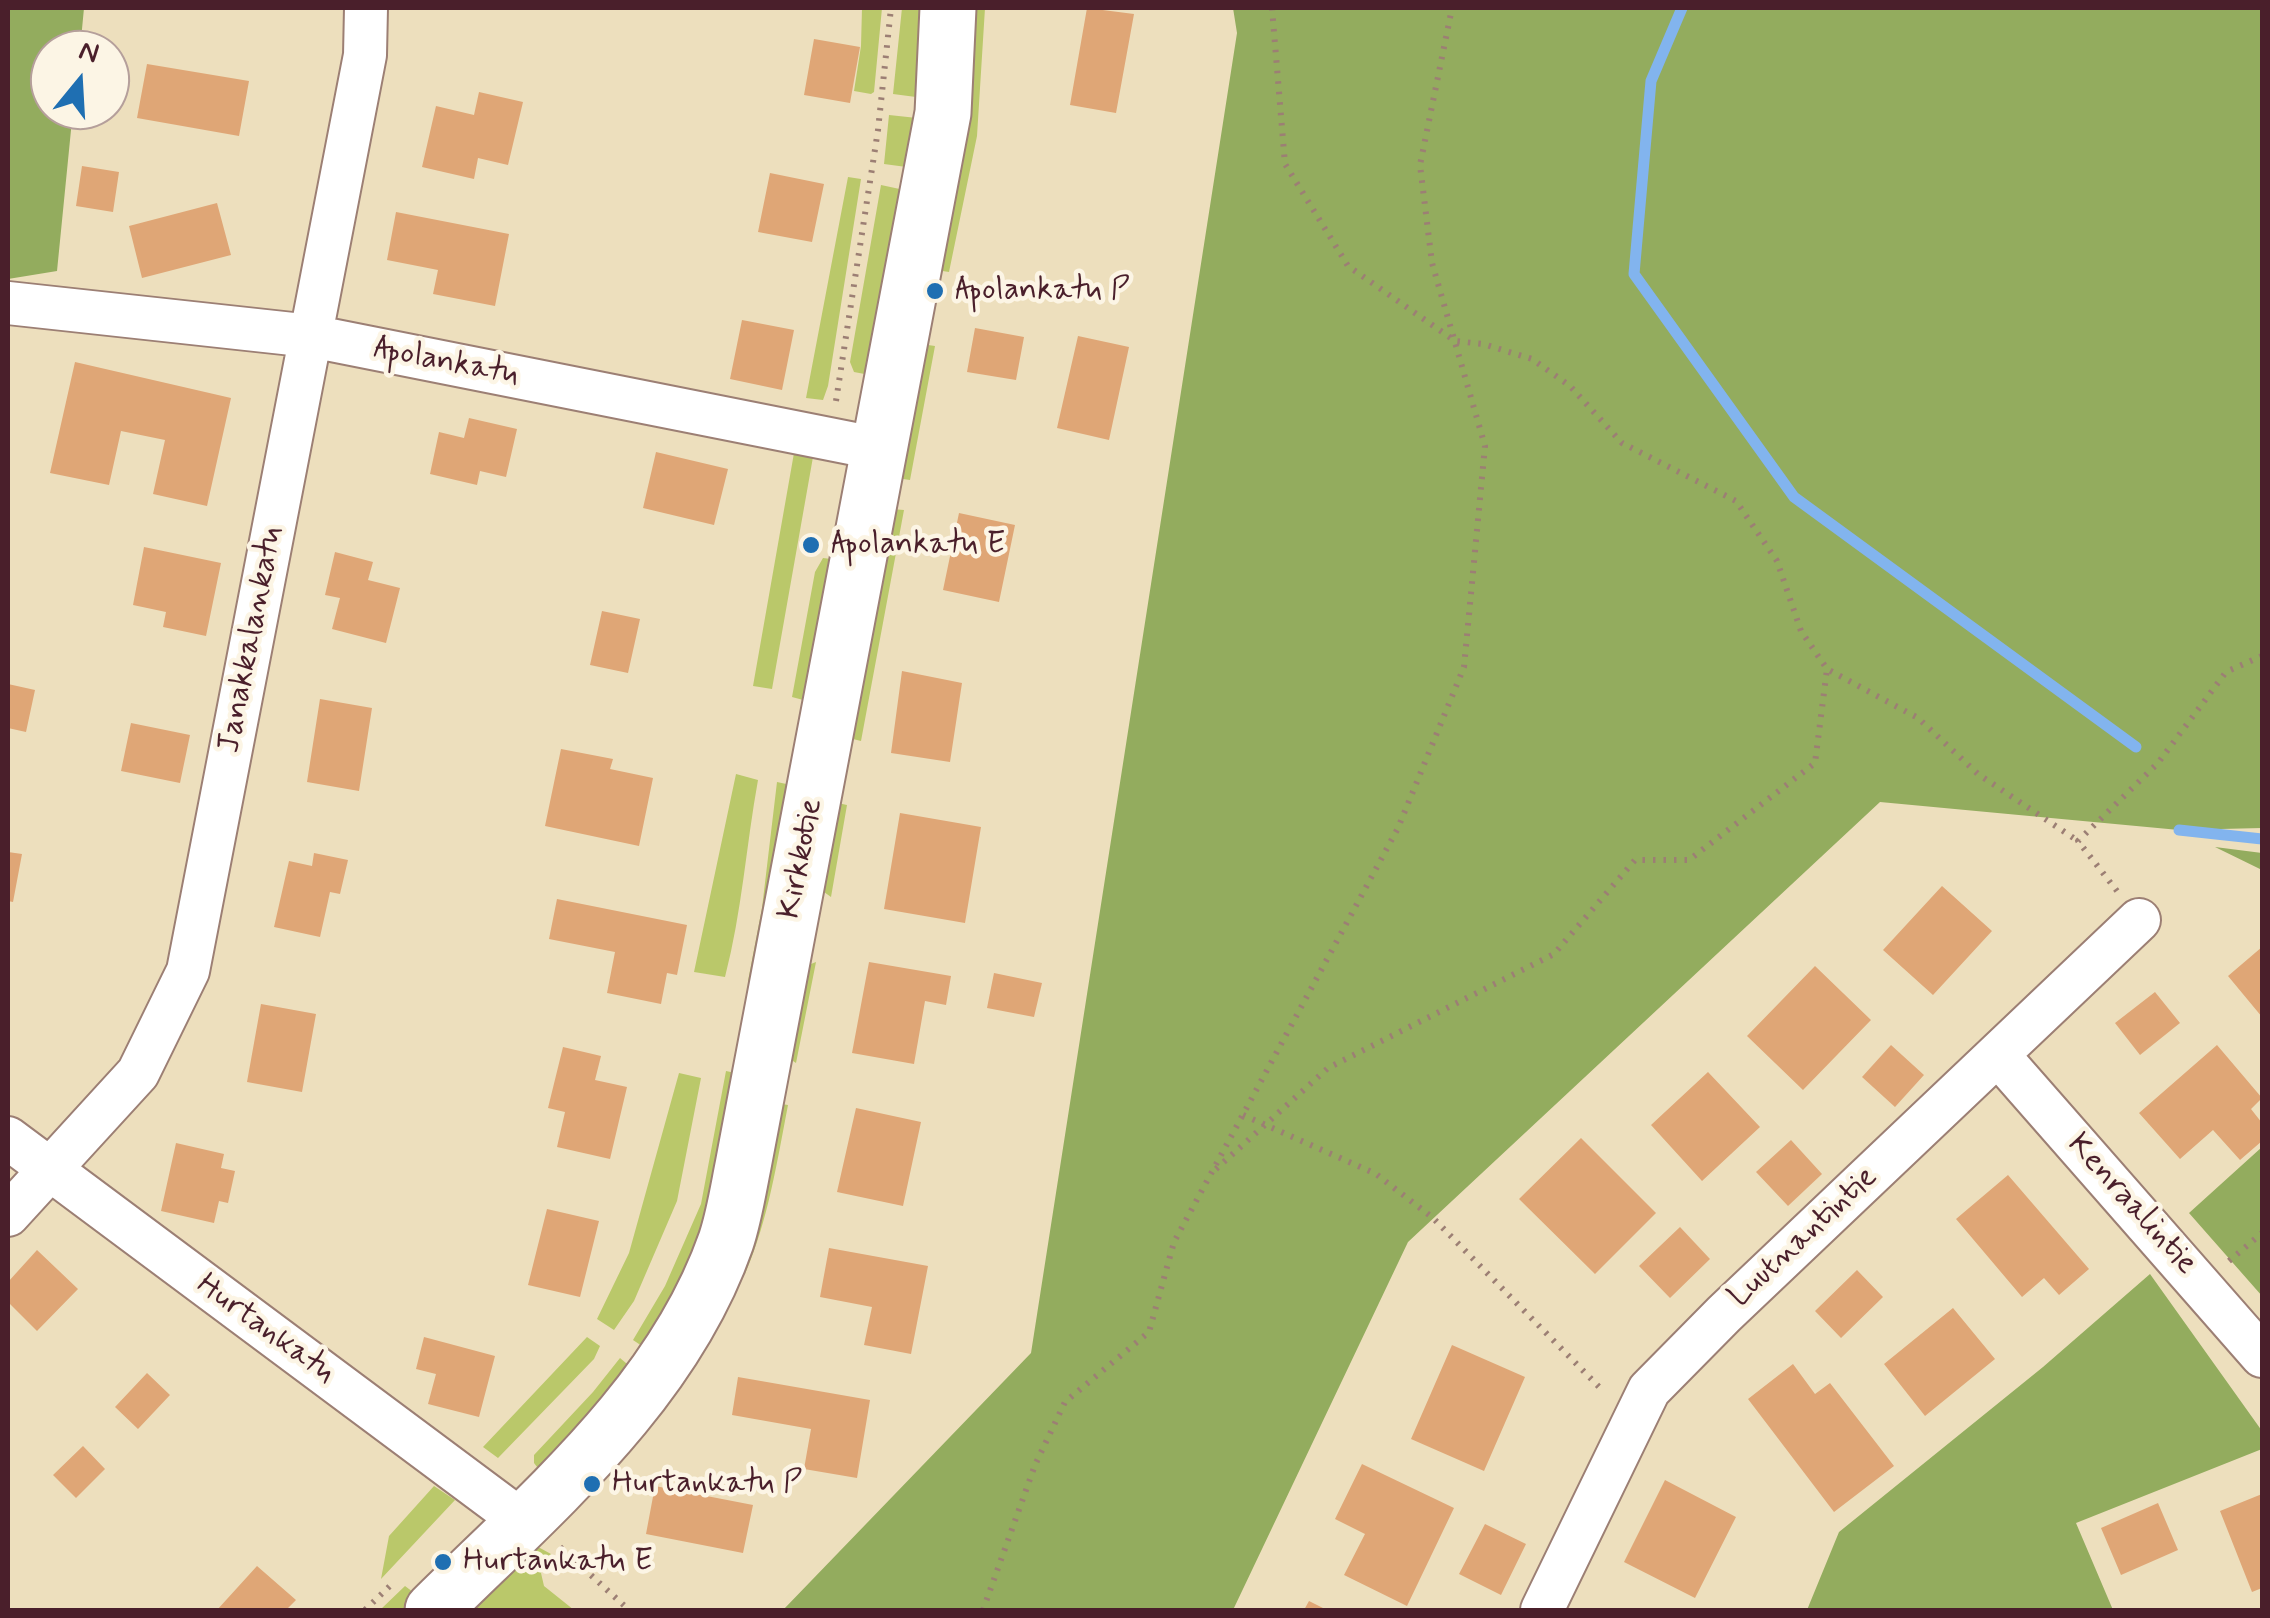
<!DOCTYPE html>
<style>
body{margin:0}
#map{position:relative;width:2270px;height:1618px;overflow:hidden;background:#eddfbd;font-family:Mynerve,sans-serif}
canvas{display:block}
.frame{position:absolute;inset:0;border:10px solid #4a1f2b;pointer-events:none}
.north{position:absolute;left:30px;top:30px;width:100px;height:100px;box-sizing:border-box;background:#fcf5e5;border:2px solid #b59f9b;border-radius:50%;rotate:18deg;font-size:28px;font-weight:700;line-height:40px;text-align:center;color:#4a1f2b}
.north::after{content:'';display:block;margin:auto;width:35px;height:45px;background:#1f6fb2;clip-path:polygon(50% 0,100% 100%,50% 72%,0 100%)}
</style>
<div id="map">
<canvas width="2270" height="1618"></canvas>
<div class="frame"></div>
<div class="north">N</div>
</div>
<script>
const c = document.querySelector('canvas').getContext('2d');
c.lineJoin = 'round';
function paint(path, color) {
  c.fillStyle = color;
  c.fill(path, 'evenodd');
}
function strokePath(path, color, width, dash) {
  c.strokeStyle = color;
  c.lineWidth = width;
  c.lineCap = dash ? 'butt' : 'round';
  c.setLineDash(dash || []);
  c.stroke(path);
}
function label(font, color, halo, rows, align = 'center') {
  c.font = font + ' Mynerve,sans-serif';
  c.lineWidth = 9;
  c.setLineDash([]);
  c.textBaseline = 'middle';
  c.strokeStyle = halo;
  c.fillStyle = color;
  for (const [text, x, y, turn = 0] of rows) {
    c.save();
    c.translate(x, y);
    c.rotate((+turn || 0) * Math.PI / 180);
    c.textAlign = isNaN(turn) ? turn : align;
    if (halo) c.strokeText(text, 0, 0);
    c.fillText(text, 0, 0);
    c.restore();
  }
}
paint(new Path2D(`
 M862,8H882L874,92L871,94L854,91L861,46Z
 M902,8H927L916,97L893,94Z
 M968,8H985L977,136L949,272L936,270Z
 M889,115L917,118L914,168L884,164Z
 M848,177L861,179L828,386L823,400L806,398Z
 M881,185L909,191L875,376L854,372L850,362Z
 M921,344L935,346L910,480L896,478Z
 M794,453L813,457L772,689L753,686Z
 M891,509L904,510L861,741L849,738Z
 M823,558L839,560L807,701L792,697L815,572Z
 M736,774L758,780C746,846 742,912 725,977L694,972Z
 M777,782L791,785L758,986L748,981L762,908Z
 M833,802L847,805L831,897L817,887Z
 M816,962L796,1063L784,1055L801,968Z
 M726,1071L740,1074L699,1248L642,1346L633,1340L665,1286L701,1204Z
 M679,1073L701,1078L677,1201L634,1301L614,1330L597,1319L629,1253Z
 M775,1103L788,1105C777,1162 768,1221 745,1274L734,1269Z
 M587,1337L600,1346L594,1359L498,1458L483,1447Z
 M620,1358L633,1369L541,1472L534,1463V1455L593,1392Z
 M434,1486L455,1500L381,1579L389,1536Z
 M529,1542L551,1554L541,1573L544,1586L574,1610H475L470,1603Z
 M405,1586L417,1595L402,1610H380Z`), '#bac86a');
paint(new Path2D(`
 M8,8H84L80,50H50V110H73L57,271L8,279Z
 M1233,8H2262V828L2179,830L1880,802L1408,1242L1233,1610H783L1031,1353L1237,33Z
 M2215,847L2262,853V870Z
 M2262,1147V1296L2189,1213Z
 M2150,1274L2262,1431V1449L2076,1523L2113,1610H1807L1839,1532L2043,1367Z`), '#93ac5e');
strokePath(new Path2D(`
 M1682,8L1651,81L1634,274L1794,497L2136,747
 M2179,830L2262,839`), '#82b4ee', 11);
paint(new Path2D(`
 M1087,8L1134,14L1116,113L1070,105Z
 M814,39L860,47L850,103L804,95Z
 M147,64L249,81L239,136L137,118Z
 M479,92L523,102L508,165L478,158L474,179L422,167L436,106L474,115Z
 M82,166L119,172L113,212L76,206Z
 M770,173L824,184L812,242L758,232Z
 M217,203L231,255L142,278L129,226Z
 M396,212L509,234L495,306L433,294L438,270L387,260Z
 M742,320L794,330L782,390L730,379Z
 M975,328L1024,337L1016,380L967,372Z
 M1078,336L1129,347L1109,440L1057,428Z
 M75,362L231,398L207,506L153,494L165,440L121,431L109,485L50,473Z
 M469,418L517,429L506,477L480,471L477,485L430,474L439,432L464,438Z
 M656,452L728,469L714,525L643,508Z
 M959,513L1015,525L999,602L943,590Z
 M144,547L221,563L206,636L163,627L166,612L133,605Z
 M335,552L373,562L368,580L400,588L386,643L332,629L340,598L325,595Z
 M602,611L640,619L628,673L590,665Z
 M902,671L962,683L950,762L891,753Z
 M8,684L35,690L26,732L8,728Z
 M320,699L372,708L359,791L307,782Z
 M131,723L190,735L180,783L121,771Z
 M561,749L613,759L610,769L653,778L639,846L545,826Z
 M900,813L981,827L965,923L884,909Z
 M8,852L22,854L13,902L8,901Z
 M314,853L348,860L340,894L330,892L320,937L274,927L289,861L312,866Z
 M1942,886L1992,931L1933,995L1883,950Z
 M557,899L687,925L677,975L667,973L661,1004L607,993L615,952L549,939Z
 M2262,947V1017L2228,976Z
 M869,962L951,976L946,1005L925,1001L914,1064L852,1053Z
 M1815,966L1871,1020L1803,1090L1747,1036Z
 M994,973L1042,983L1034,1017L987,1008Z
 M2155,992L2180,1023L2140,1055L2115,1023Z
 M261,1004L316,1014L302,1092L247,1082Z
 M1891,1045L1924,1075L1895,1107L1862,1077Z
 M2217,1045L2262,1098L2251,1109L2262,1123V1141L2240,1160L2213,1130L2180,1159L2139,1113Z
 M563,1047L601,1056L595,1080L627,1087L610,1159L557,1147L565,1112L548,1108Z
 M1708,1072L1760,1127L1702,1181L1651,1125Z
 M856,1108L921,1122L903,1206L837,1192Z
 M1581,1138L1656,1213L1595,1274L1519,1199Z
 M1791,1140L1822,1174L1788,1206L1756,1172Z
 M176,1143L224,1154L221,1168L235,1171L228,1203L219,1201L214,1223L161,1211Z
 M2008,1175L2089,1269L2059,1295L2044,1278L2022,1297L1956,1219Z
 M547,1209L599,1221L580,1297L528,1285Z
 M1680,1227L1710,1259L1670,1298L1639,1266Z
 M829,1248L928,1266L911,1354L864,1345L872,1307L820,1297Z
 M37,1250L78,1289L37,1331L8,1302V1282Z
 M1857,1270L1883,1297L1841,1338L1815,1311Z
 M1953,1308L1995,1359L1925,1416L1884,1364Z
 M424,1337L495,1356L479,1417L428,1404L436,1374L416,1369Z
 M1452,1345L1525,1377L1484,1471L1411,1439Z
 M1793,1364L1815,1394L1830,1383L1894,1466L1834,1512L1748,1399Z
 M147,1373L170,1395L138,1429L115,1407Z
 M738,1377L870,1400L857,1478L804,1469L811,1429L732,1415Z
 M83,1446L105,1469L76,1498L53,1475Z
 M1362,1464L1454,1508L1407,1606L1344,1575L1365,1534L1335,1519Z
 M1665,1480L1736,1517L1695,1598L1624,1562Z
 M655,1486L753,1505L743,1553L646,1534Z
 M2262,1494V1588L2252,1592L2220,1511Z
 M2158,1503L2178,1550L2121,1575L2101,1528Z
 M1485,1524L1526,1544L1501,1595L1459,1574Z
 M257,1566L296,1600L286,1610H217Z
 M1309,1601L1327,1610H1304Z`), '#dfa676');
const street = new Path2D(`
 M8,303L311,336L880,449
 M1998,1055L2262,1356
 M8,1138L522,1521
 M8,1215L138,1073L188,971L365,55L366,8
 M1542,1610L1649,1390L1724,1314L2139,920`);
const secondary = new Path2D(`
 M433,1610C543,1501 673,1393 726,1241C734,1217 738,1191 743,1166L943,113L948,8`);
strokePath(street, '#9c7f74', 46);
strokePath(secondary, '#9c7f74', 59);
strokePath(new Path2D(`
 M1272,8L1285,164L1348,266L1455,341L1483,344L1532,359L1570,386L1622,443L1736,501L1777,561L1801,631L1827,669L1918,718L1978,774L2078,841
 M836,401L878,130L891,8
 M2117,891L2078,841L2158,763L2226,672L2262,656
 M1243,1115L1376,1174L1433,1218L1604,1392
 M1216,1169L1328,1068L1554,954L1635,860H1689L1815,763L1827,669
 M2229,1261L2262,1233
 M560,1547L629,1610
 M365,1610L393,1583
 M983,1610L1035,1465L1065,1402L1149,1332L1174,1242L1398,828L1464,667L1485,446L1432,263L1420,165L1452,8`), '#9c7f74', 6, [2.5, 8]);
strokePath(street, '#fff', 42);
strokePath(secondary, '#fff', 55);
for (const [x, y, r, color] of [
 [935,291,10,"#1f6fb2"],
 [811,545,10,"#1f6fb2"],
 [592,1484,10,"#1f6fb2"],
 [443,1562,10,"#1f6fb2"]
]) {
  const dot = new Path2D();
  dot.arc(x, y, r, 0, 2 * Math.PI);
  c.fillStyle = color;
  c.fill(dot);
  strokePath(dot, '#fcf5e5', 4);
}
label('32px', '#4a1f2b', '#fcf5e5', [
 ["Apolankatu P",955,291],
 ["Apolankatu E",831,545],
 ["Hurtankatu P",612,1484],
 ["Hurtankatu E",463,1562]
], 'left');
label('32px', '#4a1f2b', '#fcf5e5', [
 ["Apolankatu",446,363,11],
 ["Janakkalankatu",252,640,-79],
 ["Kirkkotie",802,859,-79],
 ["Kenraalintie",2131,1205,48],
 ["Luutnantintie",1804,1238,-43],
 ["Hurtankatu",265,1330,36]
]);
</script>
